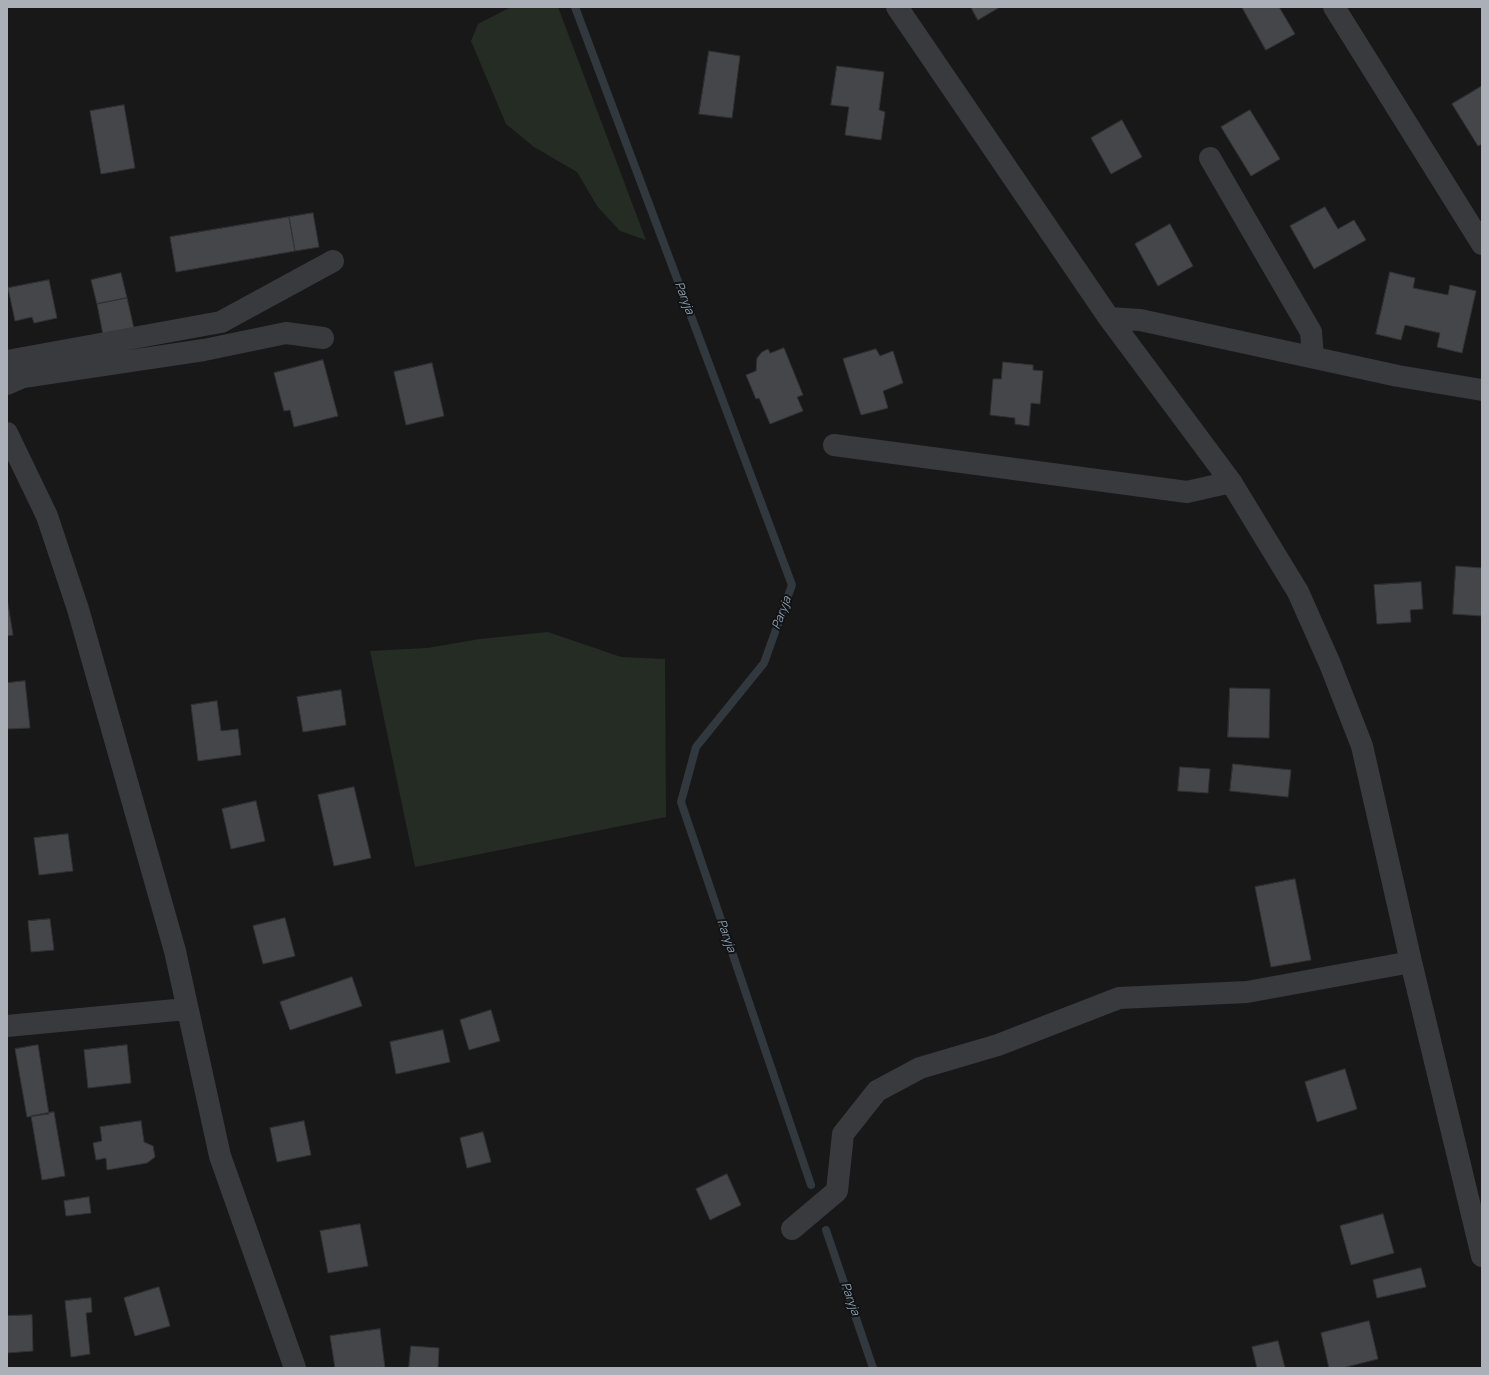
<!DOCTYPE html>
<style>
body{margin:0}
#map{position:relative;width:1489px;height:1375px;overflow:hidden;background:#181819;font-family:Manrope,sans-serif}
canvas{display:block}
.frame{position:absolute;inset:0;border:8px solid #abb0b8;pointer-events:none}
</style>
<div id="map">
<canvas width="1489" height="1375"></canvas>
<div class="frame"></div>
</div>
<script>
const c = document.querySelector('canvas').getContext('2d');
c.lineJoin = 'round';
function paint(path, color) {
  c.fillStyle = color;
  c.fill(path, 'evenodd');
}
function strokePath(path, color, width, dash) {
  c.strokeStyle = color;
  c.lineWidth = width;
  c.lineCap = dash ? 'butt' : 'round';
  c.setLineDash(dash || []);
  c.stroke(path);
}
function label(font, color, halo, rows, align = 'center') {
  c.font = font + ' Manrope,sans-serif';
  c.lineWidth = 4;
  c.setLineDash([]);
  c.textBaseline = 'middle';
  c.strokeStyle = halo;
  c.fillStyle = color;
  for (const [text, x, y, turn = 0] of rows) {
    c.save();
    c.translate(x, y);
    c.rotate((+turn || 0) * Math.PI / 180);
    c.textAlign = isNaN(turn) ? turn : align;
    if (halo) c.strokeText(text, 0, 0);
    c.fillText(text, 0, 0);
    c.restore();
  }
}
paint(new Path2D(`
 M511,7H558L646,240L620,231L597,206L577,172L534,147L506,124L471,41L478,24Z
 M548,632L621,657L665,659L666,817L415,867L370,651L427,648L480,639Z`), '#242c24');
strokePath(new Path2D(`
 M575,7L792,585L764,663L696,747L681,802L811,1185
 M826,1230L873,1368`), '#31393e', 8);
const building = new Path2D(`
 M971,7H1000L978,20Z
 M1242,7H1279L1295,34L1266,50Z
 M709,51L740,56L732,118L699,114Z
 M837,66L884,72L879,110L885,112L881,140L845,135L849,107L831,105Z
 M1482,86V144L1478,146L1452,104Z
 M124,105L135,168L101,174L90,111Z
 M1250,110L1280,159L1251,176L1221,127Z
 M1122,120L1142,157L1111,174L1091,138Z
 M1325,207L1338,229L1354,220L1366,240L1314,269L1290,226Z
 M313,213L319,247L295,251L289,217Z
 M289,217L295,251L176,272L170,237Z
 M1170,224L1193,266L1158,286L1135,244Z
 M1390,272L1415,278L1413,288L1448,295L1450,285L1476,291L1462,353L1437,347L1440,333L1405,325L1401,340L1376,334Z
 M121,273L127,298L97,304L91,280Z
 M49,280L57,318L34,323L32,317L15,321L8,288Z
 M127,298L135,333L104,340L97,304Z
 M784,348L803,395L797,397L803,411L770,424L759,398L756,399L746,375L756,371L757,358L762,352L768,349L770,353Z
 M876,349L880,356L893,351L903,383L883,391L888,408L861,415L843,359Z
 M323,360L338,416L294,427L290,410L284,411L274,373Z
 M1003,362L1033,365V370L1043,371L1040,404L1031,403L1029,426L1015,424V418L990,415L993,379H1001Z
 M432,363L444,416L406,425L394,372Z
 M1456,566L1482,568V616L1453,614Z
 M1421,582L1423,609L1410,610L1411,622L1377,624L1374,585Z
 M7,598L13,635L7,636Z
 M25,681L30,728L7,729V683Z
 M1230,688L1270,689L1269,738L1228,737Z
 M341,690L346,725L303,732L297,697Z
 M217,701L221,731L238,729L241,755L198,761L191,705Z
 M1233,764L1291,770L1288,797L1230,791Z
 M1180,767L1210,769L1208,793L1178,791Z
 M354,787L371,858L334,866L318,795Z
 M256,801L265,841L231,849L222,809Z
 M68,834L73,871L39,875L34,838Z
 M1295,879L1311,960L1271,967L1255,887Z
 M285,918L295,956L263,964L253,926Z
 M50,919L54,950L31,952L28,921Z
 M352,977L362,1006L290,1030L280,1002Z
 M491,1010L500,1041L469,1050L460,1020Z
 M443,1030L450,1062L396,1074L390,1042Z
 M38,1045L49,1114L27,1117L15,1049Z
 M127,1045L131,1083L88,1088L84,1050Z
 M1345,1069L1357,1109L1317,1122L1305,1082Z
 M54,1112L65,1176L42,1180L31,1116Z
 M141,1121L144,1142L153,1146L155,1157L147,1163L107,1170L106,1158L96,1160L93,1143L102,1141L100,1127Z
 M304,1121L311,1155L277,1162L270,1128Z
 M483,1132L491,1162L467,1168L460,1138Z
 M727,1174L741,1205L710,1220L696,1189Z
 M89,1197L91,1213L66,1216L64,1201Z
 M1383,1214L1394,1253L1351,1265L1340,1226Z
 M360,1224L368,1266L328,1273L320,1231Z
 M1421,1268L1426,1287L1377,1298L1373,1280Z
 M159,1287L170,1326L135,1336L124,1298Z
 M91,1298L92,1312L86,1313L90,1354L71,1357L65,1301Z
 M32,1315L33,1351L7,1353V1316Z
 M1369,1321L1378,1359L1342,1368H1329L1321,1333Z
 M380,1329L385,1368H335L330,1336Z
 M1278,1341L1285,1368H1257L1252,1347Z
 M411,1346L439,1348L438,1368H409Z`);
paint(building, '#454649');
strokePath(building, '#323235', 1);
strokePath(new Path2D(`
 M897,7L1109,318L1231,482L1298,592L1330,664L1362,746L1411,962L1482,1256
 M1334,7L1482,244
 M1210,158L1311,332L1313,357
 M1109,318L1140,320L1398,376L1482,390
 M7,361L221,322L333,261
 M7,384L23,377L204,350L286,333L323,338
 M7,433L47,516L78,609L175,951L220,1156L295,1368
 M834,445L1187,492L1231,482
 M7,1026L186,1009
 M792,1229L837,1191L843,1134L877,1091L920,1068L998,1045L1119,998L1247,992L1411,962`), '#393a3e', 22);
label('italic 12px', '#869eaf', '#131314', [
 ["Paryja",684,298,69],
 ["Paryja",782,613,-70],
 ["Paryja",726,936,71],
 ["Paryja",850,1299,71]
]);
</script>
